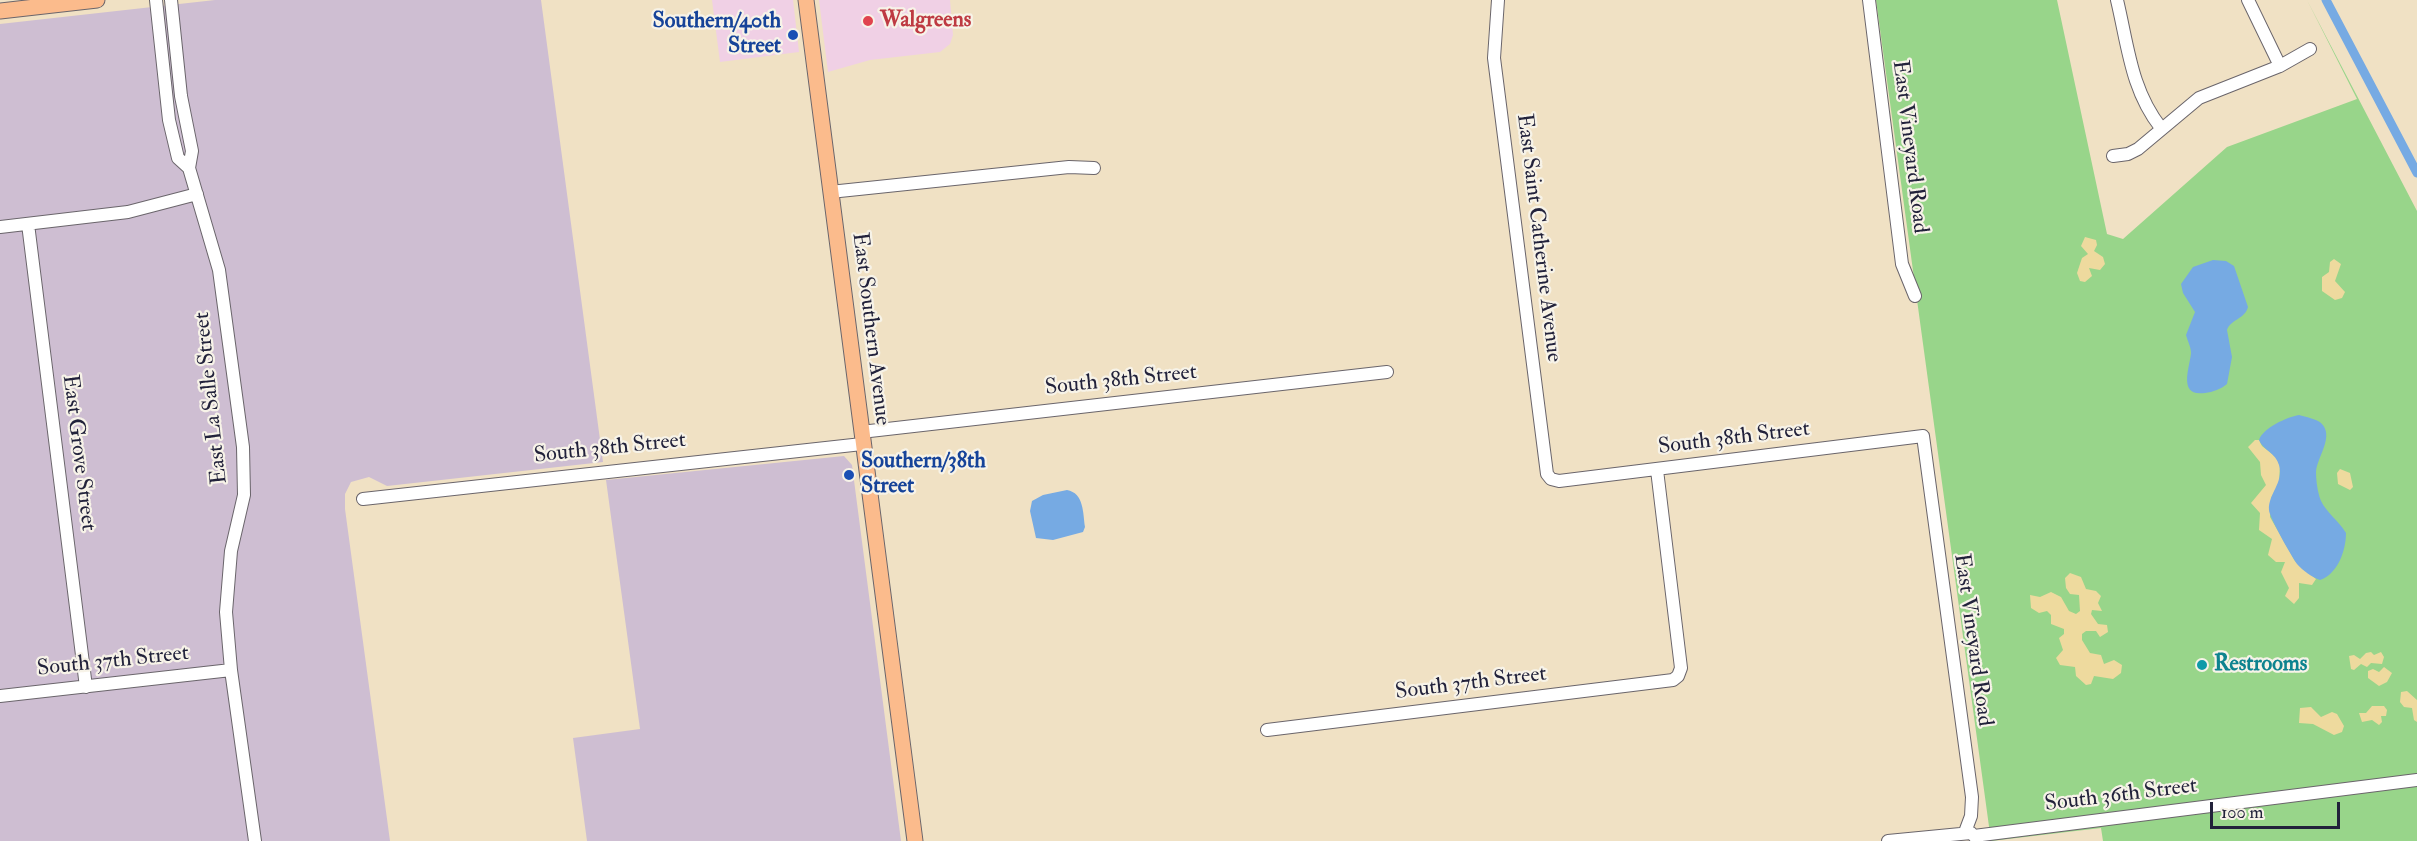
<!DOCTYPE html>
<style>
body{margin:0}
#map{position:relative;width:2417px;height:841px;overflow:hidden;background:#f0e1c4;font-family:"IM FELL Double Pica",serif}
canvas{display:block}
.scale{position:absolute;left:2210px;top:802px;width:130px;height:27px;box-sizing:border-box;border:3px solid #22223b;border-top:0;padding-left:8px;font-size:18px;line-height:21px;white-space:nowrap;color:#22223b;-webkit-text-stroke:4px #f7f3e8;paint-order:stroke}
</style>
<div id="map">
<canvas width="2417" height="841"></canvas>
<div class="scale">100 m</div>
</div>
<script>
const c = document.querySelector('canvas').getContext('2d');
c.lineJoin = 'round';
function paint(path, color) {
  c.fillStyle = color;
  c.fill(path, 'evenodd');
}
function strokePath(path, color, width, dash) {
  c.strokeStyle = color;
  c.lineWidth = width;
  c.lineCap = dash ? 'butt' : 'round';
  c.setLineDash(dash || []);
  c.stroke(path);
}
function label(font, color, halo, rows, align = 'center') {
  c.font = font + ' "IM FELL Double Pica",serif';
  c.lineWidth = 4.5;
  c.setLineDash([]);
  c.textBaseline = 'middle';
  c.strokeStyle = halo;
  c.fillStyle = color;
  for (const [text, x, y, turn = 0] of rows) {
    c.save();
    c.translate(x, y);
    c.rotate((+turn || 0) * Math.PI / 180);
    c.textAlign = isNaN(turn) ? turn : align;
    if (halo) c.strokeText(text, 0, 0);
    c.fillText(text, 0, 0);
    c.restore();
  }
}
paint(new Path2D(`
 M712,0H793L799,52L720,62Z
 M819,0H950L953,35L950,44L940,52L870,60L828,72Z`), '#f0d0e5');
paint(new Path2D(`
 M215,0H541L603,462L387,486L369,477L351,482L345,494V509L390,841H0V24Z
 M844,456L852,465L901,841H587L573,738L640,729L606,480Z`), '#cebed2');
paint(new Path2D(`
 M1876,0H2057L2107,234L2123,239L2227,147L2357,99L2307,0L2417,211V841H2103L2101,828L1991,841Z`), '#98d58a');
paint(new Path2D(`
 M2085,237L2096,240L2097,245L2094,251L2103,257L2105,264L2100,270L2089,268L2092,276L2085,282L2080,281L2077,273L2082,258L2088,254L2081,246Z
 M2334,259L2341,264L2335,281L2345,292L2342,298L2335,300L2322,291V277L2329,272L2330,262Z
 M2255,440H2259L2262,446L2276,457L2280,466L2279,483L2271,498L2270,517L2295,561L2316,579L2312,585L2299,583V598L2294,604L2285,596L2289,588L2281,572L2285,562H2276L2268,555L2272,539L2259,530L2260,513L2251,503L2266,485L2261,475L2260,462L2248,447Z
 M2340,469L2350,473L2353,487L2350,490L2338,484L2337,473Z
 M2070,573L2081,577L2086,589L2096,591L2101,596L2098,603L2102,611L2092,610L2091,614L2098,624L2107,625L2108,632L2100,637L2096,631H2086L2082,634V640L2090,653L2101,655L2104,664L2114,660L2122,665L2121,673L2113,679L2094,676L2091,684L2086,685L2076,676L2075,667L2060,665L2056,658L2063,650L2059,638L2064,634V629L2051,624V615L2047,611L2039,613L2031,608L2030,595L2040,597L2051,592L2061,597L2069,611L2076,614L2080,611L2079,595L2070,594L2066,588L2065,578Z
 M2371,652L2374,655L2381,652L2384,657L2382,664L2371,663L2367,667L2361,664L2354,670L2351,669L2349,656L2354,655L2360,659L2366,653Z
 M2384,667L2392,673L2387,682L2379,686L2368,678V671L2373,669L2379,672Z
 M2407,691L2417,700V722L2414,720L2412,708L2404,707L2400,702L2401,692Z
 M2372,706H2384L2387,710L2386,716H2381L2382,722L2379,725L2372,720L2362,722L2359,713H2366Z
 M2311,707L2321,717L2332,712L2337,714L2344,726L2342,732L2334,735L2313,724L2299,723L2300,708Z`), '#eeda9e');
paint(new Path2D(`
 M2213,260L2226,261L2234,266L2248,307C2245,319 2231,319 2227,330L2232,357L2227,384C2221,389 2213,392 2205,393C2177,397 2190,367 2191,353C2191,347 2188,342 2186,335L2195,312L2183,293L2181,284L2193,267Z
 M2299,415C2306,417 2316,419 2321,423C2335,436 2317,457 2316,472C2316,479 2317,488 2319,495C2323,511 2338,519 2346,533C2346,550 2338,574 2320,580C2312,577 2303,571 2297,564C2292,557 2269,517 2269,510C2268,494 2284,483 2279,465C2276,453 2263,450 2259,440C2263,428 2287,417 2299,415Z
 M1067,490C1084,493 1083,513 1085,527L1083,532L1053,540L1036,538L1030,511L1032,501L1043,495Z`), '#76aae3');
strokePath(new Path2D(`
 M2326,0L2417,173`), '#76aae3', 9);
const minor = new Path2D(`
 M156,0L169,120L178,158L189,168
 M171,0L181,96L192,151L189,168L219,270L243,447L244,495L231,551L226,612L231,670L255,841
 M1498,0L1494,58L1547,474L1551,479L1559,481L1923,436L1972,797L1971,816L1965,832
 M1869,0L1902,264L1915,296
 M2117,0C2128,46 2131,90 2161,128
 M2248,0L2280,66
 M2113,156L2128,154L2138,149L2199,98L2280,66L2310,49
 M830,192L1069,167L1094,168
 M28,224L86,687
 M0,227L128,212L197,194
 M861,432L1387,372
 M363,499L862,444
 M0,696L231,670
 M1267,730L1673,680L1678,676L1681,668L1657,470
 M1974,836L2417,780
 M1888,841L1971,833`);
const major = new Path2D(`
 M806,0L915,841
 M0,11L97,0`);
strokePath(minor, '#6a656b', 14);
strokePath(major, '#6a656b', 17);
strokePath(minor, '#fff', 12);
strokePath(major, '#fbbb8c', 15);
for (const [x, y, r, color] of [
 [868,21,6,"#e0444e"],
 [793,35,6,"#1a4fb4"],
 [849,475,6,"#1a4fb4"],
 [2202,665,6,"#0f9aa8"]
]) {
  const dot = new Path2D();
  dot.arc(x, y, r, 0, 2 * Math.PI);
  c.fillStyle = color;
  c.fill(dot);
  strokePath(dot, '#f7f3e8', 2);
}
label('bold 22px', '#be3a42', '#f7f3e8', [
 ["Walgreens",880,21]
], 'left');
label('bold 22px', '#164399', '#f7f3e8', [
 ["Southern/40th",781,22],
 ["Street",781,47],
 ["Southern/38th",861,462,"left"],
 ["Street",861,487,"left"]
], 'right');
label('22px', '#22223b', '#f7f3e8', [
 ["East Vineyard Road",1909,147,83],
 ["East Saint Catherine Avenue",1538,238,83],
 ["East Southern Avenue",870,329,83],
 ["South 38th Street",1121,381,-6],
 ["East La Salle Street",212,398,-96],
 ["South 38th Street",1734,439,-7],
 ["South 38th Street",610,449,-6],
 ["East Grove Street",78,453,83],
 ["East Vineyard Road",1972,640,82],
 ["South 37th Street",113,662,-6],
 ["South 37th Street",1471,684,-7],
 ["South 36th Street",2121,796,-7]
]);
label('bold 22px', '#0d838f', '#f7f3e8', [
 ["Restrooms",2214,665]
], 'left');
</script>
